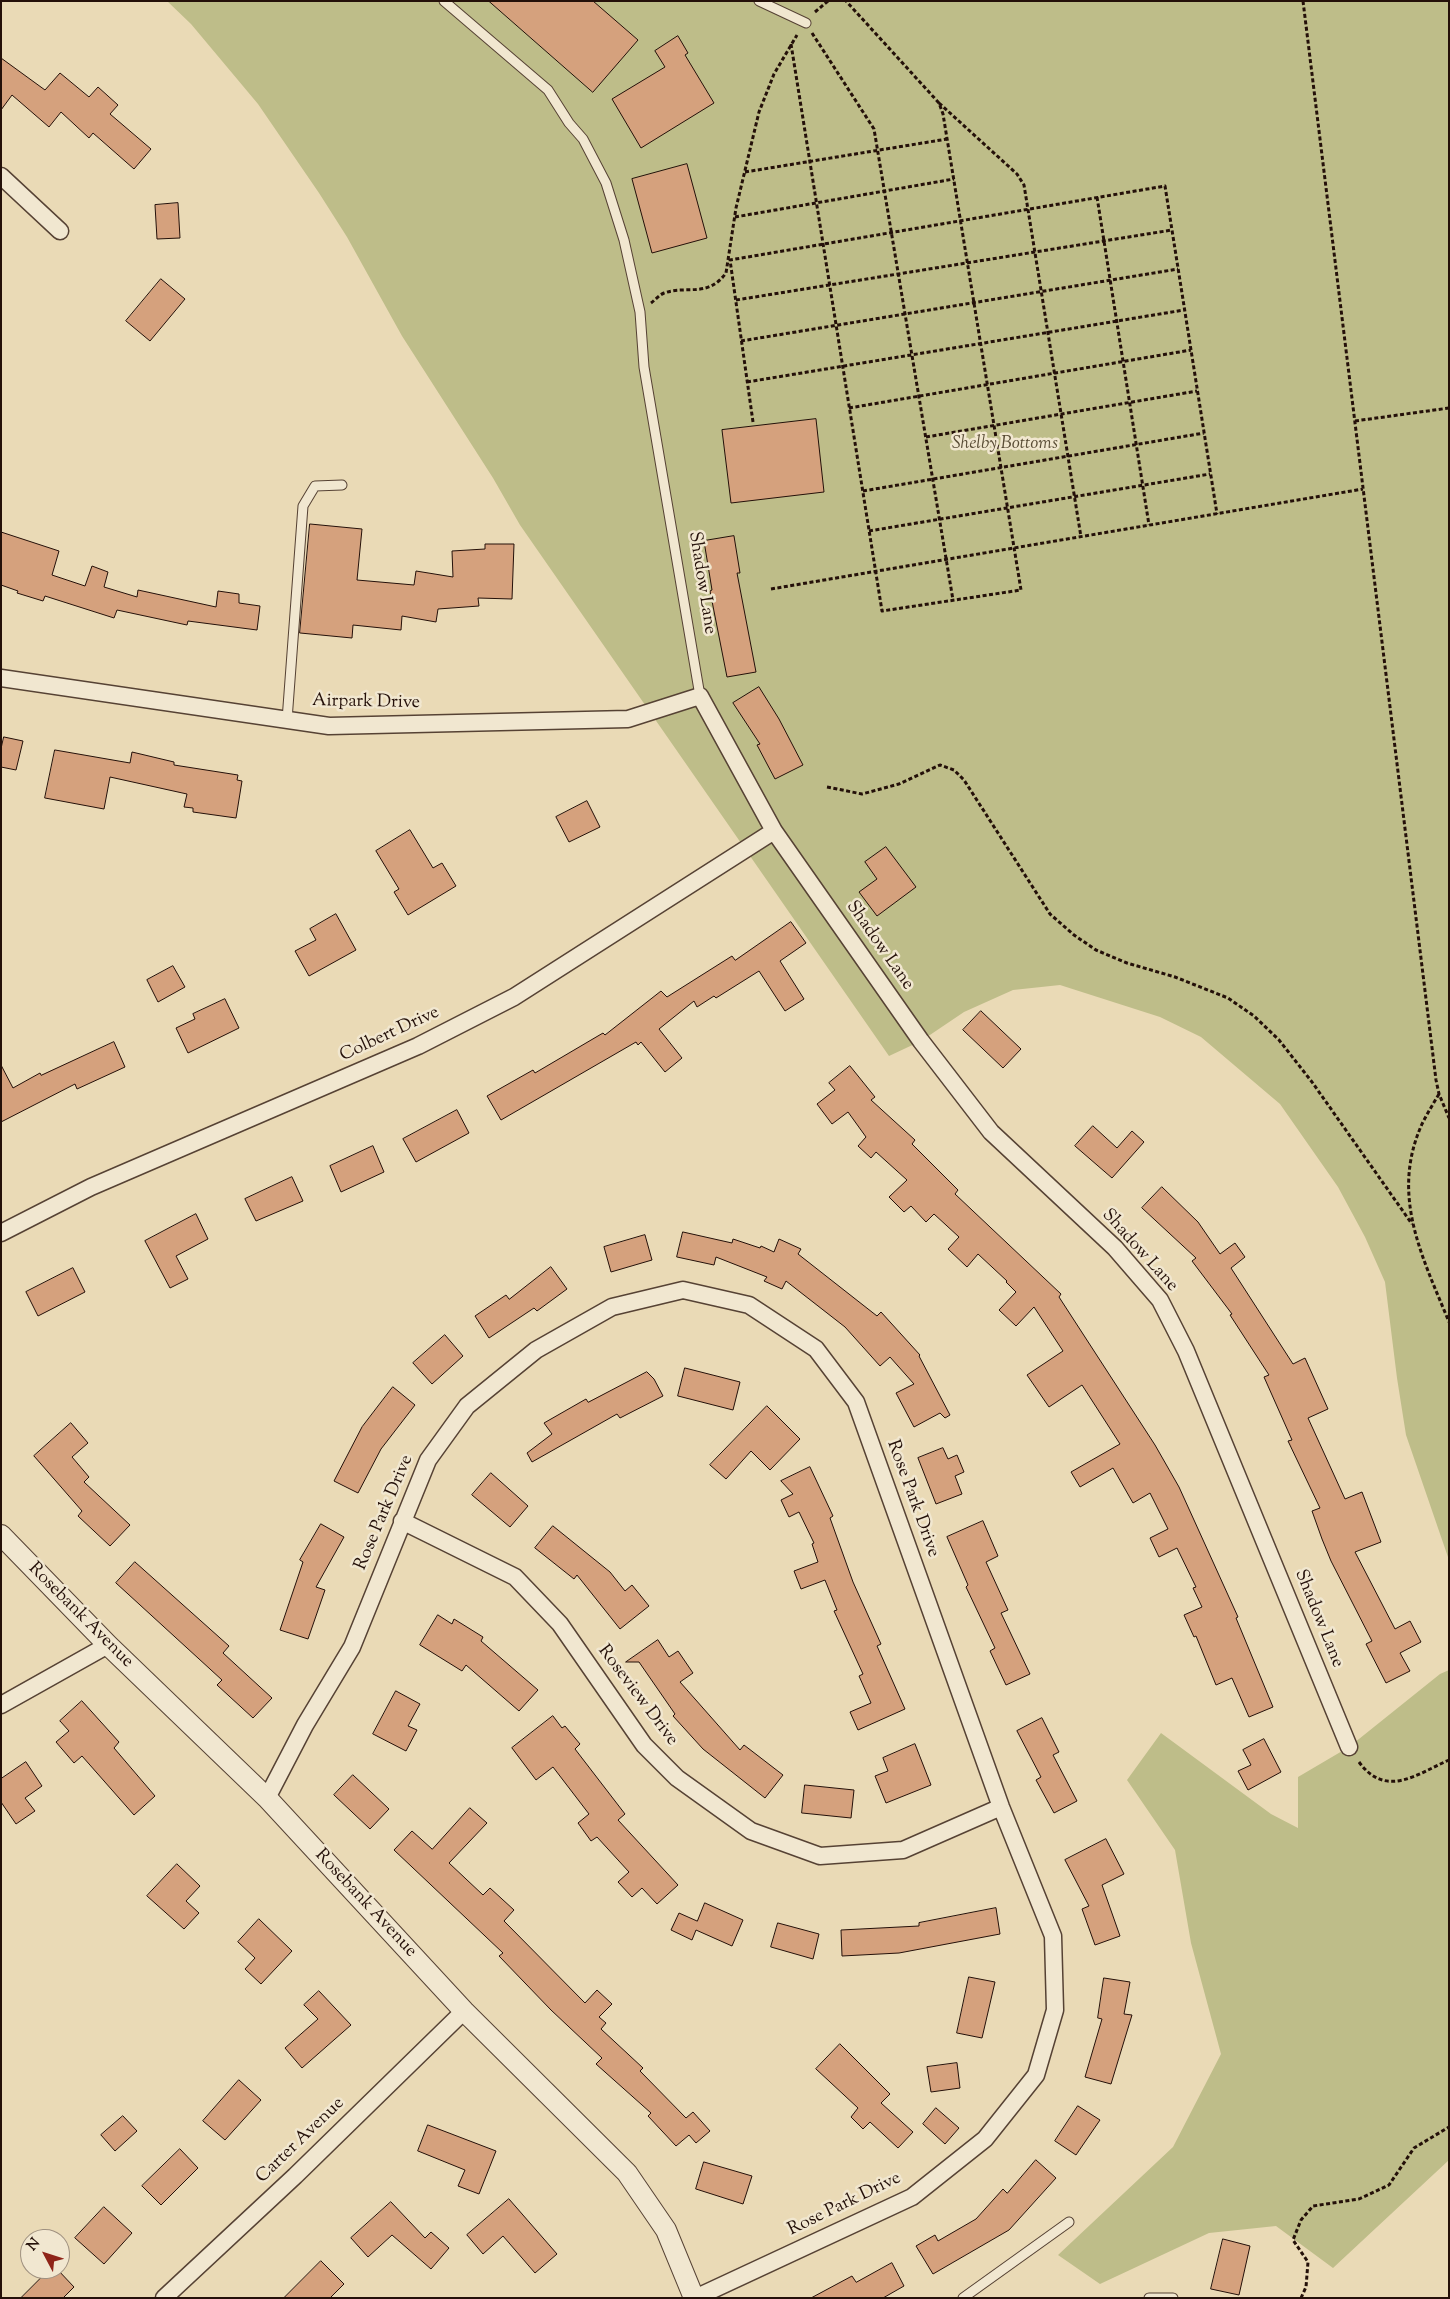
<!DOCTYPE html>
<style>
body{margin:0}
#map{position:relative;width:1450px;height:2299px;overflow:hidden;background:#eadab6;font-family:"Sorts Mill Goudy",serif}
canvas{display:block}
.frame{position:absolute;inset:0;border:2px solid #241009;pointer-events:none}
.north{position:absolute;left:20px;top:2229px;width:50px;height:50px;box-sizing:border-box;background:#f1e7d0;border:1px solid #9f9180;border-radius:50%;rotate:310deg;font-size:14px;font-weight:700;line-height:20px;text-align:center;color:#241009}
.north::after{content:'';display:block;margin:auto;width:18px;height:22px;background:#8f2418;clip-path:polygon(50% 0,100% 100%,50% 72%,0 100%)}
</style>
<div id="map">
<canvas width="1450" height="2299"></canvas>
<div class="frame"></div>
<div class="north">N</div>
</div>
<script>
const c = document.querySelector('canvas').getContext('2d');
c.lineJoin = 'round';
function paint(path, color) {
  c.fillStyle = color;
  c.fill(path, 'evenodd');
}
function strokePath(path, color, width, dash) {
  c.strokeStyle = color;
  c.lineWidth = width;
  c.lineCap = dash ? 'butt' : 'round';
  c.setLineDash(dash || []);
  c.stroke(path);
}
function label(font, color, halo, rows, align = 'center') {
  c.font = font + ' "Sorts Mill Goudy",serif';
  c.lineWidth = 5;
  c.setLineDash([]);
  c.textBaseline = 'middle';
  c.strokeStyle = halo;
  c.fillStyle = color;
  for (const [text, x, y, turn = 0] of rows) {
    c.save();
    c.translate(x, y);
    c.rotate((+turn || 0) * Math.PI / 180);
    c.textAlign = isNaN(turn) ? turn : align;
    if (halo) c.strokeText(text, 0, 0);
    c.fillText(text, 0, 0);
    c.restore();
  }
}
paint(new Path2D(`
 M167,1H1449V1560L1406,1435L1397,1378L1385,1282L1365,1237L1338,1187L1280,1104L1201,1037L1160,1017L1060,985L1013,990L964,1012L921,1041L889,1056L520,525L493,478L402,336L347,237L319,193L258,104L191,24Z
 M1449,1670V2160L1333,2268L1276,2226L1209,2233L1100,2284L1058,2255L1173,2147L1221,2054L1191,1943L1175,1850L1127,1780L1161,1733L1271,1814L1298,1828V1777L1349,1747L1440,1674Z`), '#bebd89');
const building = new Path2D(`
 M489,1H593L638,40L593,92Z
 M678,36L688,53L685,55L714,103L641,148L612,99L665,67L655,51Z
 M1,58L45,90L60,73L89,97L98,87L118,105L110,114L151,149L134,169L93,133L89,138L61,112L49,127L12,95L1,110Z
 M687,164L707,238L652,253L632,179Z
 M178,203L180,238L157,239L155,205Z
 M161,279L185,299L150,341L126,321Z
 M816,419L824,492L731,503L722,430Z
 M310,524L362,529L357,580L414,585L416,571L453,577L452,551L485,549V544H514L512,599L478,598L479,606L438,609L436,622L402,616L401,630L353,625L352,638L300,633Z
 M1,532L59,551L52,575L85,586L92,566L108,572L104,587L137,597L138,590L216,607L218,591L239,594V603L260,606L257,630L188,621L187,625L117,610L114,618L45,596L43,601L17,593L18,591L1,585Z
 M734,536L740,573H737L756,672L727,677L710,591L712,590L704,541Z
 M759,687L779,719L803,765L775,779L757,745L760,744L733,703Z
 M4,737L23,741L16,770L1,767V749Z
 M55,750L130,763L132,752L174,762V765L238,775L237,780L242,781L236,818L193,812V808L184,807L187,794L110,777L104,809L45,798Z
 M587,801L600,827L569,842L556,817Z
 M410,830L433,868L442,863L456,886L408,915L394,892L399,889L376,851Z
 M886,847L916,887L877,916L859,892L877,879L865,862Z
 M336,914L356,950L309,976L295,951L316,940L310,929Z
 M791,922L806,943L780,961L804,999L785,1011L759,971L716,998L714,996L697,1007L694,1001L659,1029L682,1058L665,1072L641,1042L638,1045L636,1042L501,1120L487,1096L533,1070L535,1073L603,1033L605,1035L661,991L667,997L732,956L735,960Z
 M173,966L185,987L158,1002L147,980Z
 M225,999L239,1028L188,1053L176,1028L195,1019L193,1014Z
 M981,1011L1021,1049L1003,1068L963,1030Z
 M114,1042L125,1067L77,1089L75,1084L1,1122V1065L13,1088L40,1073L41,1075Z
 M850,1066L875,1097L871,1100L915,1140L912,1144L958,1190L955,1194L1061,1294L1059,1297L1155,1445L1179,1487L1238,1617L1236,1618L1273,1707L1249,1717L1232,1678L1216,1685L1196,1636L1194,1637L1184,1615L1202,1607L1193,1588L1196,1587L1177,1548L1159,1557L1150,1538L1168,1529L1150,1493L1133,1503L1113,1468L1080,1487L1071,1472L1120,1444L1082,1385L1049,1407L1027,1375L1063,1351L1034,1307L1016,1326L999,1310L1016,1292L1006,1282L1007,1281L978,1254L967,1267L948,1249L959,1237L934,1214L926,1222L911,1206L904,1212L889,1197L907,1180L876,1152L871,1158L858,1146L866,1137L848,1112L832,1124L817,1104L835,1090L829,1083Z
 M457,1110L469,1133L416,1162L403,1139Z
 M1093,1126L1117,1148L1132,1131L1144,1142L1112,1178L1075,1146Z
 M373,1146L384,1172L341,1192L330,1166Z
 M292,1177L303,1201L256,1221L245,1199Z
 M1162,1187L1198,1222L1220,1254L1235,1243L1245,1257L1231,1268L1293,1364L1305,1358L1328,1409L1308,1418L1345,1499L1362,1492L1381,1542L1355,1552L1395,1629L1410,1621L1421,1642L1400,1653L1410,1671L1386,1683L1366,1644L1372,1641L1331,1561L1322,1539L1312,1511L1320,1508L1288,1441L1292,1440L1264,1377L1269,1375L1230,1315L1232,1314L1192,1261L1196,1258L1142,1208Z
 M196,1214L208,1239L176,1256L188,1279L170,1288L145,1241Z
 M683,1232L732,1243L733,1239L760,1248L761,1246L774,1252L779,1239L801,1249L798,1254L877,1316L881,1312L920,1355L919,1356L950,1415L945,1418L940,1413L914,1427L896,1393L914,1384L890,1357L880,1366L845,1327L786,1281L782,1289L764,1281L767,1277L716,1257L714,1265L677,1257Z
 M645,1235L652,1260L611,1272L604,1247Z
 M551,1267L567,1289L537,1311L534,1308L489,1338L475,1316L506,1295L509,1299Z
 M73,1268L85,1292L38,1316L26,1292Z
 M445,1335L463,1356L432,1384L413,1363Z
 M685,1368L740,1382L733,1410L678,1396Z
 M647,1372L654,1379L663,1396L620,1418L617,1414L532,1462L527,1453L552,1434L544,1423L586,1399L588,1402Z
 M393,1387L415,1405L381,1449L358,1493L334,1481L362,1427Z
 M767,1406L800,1439L770,1470L751,1451L726,1479L710,1465Z
 M71,1423L88,1443L72,1457L89,1477L84,1482L130,1525L110,1546L78,1516L82,1511L34,1456Z
 M943,1448L948,1459L957,1455L964,1472L955,1476L962,1494L936,1504L918,1458Z
 M810,1467L833,1516L830,1518L853,1582L881,1644L877,1646L905,1709L858,1730L850,1712L871,1703L859,1676L863,1674L834,1611L837,1610L825,1580L801,1589L794,1571L818,1562L812,1544L814,1543L799,1512L789,1517L781,1500L793,1494L781,1481Z
 M491,1473L528,1506L510,1527L472,1495Z
 M983,1521L998,1556L986,1562L1008,1610L1001,1613L1030,1674L1006,1685L990,1651L995,1648L966,1587L968,1585L947,1537Z
 M321,1524L344,1537L316,1587L325,1590L308,1639L280,1630L303,1562L300,1560Z
 M553,1526L610,1572L625,1591L632,1585L649,1606L620,1629L577,1575L574,1579L535,1548Z
 M135,1562L229,1646L223,1653L272,1698L253,1718L217,1685L222,1680L116,1583Z
 M438,1615L452,1624L454,1619L483,1637L481,1641L538,1690L519,1711L466,1665L462,1671L420,1645Z
 M658,1640L669,1657L678,1651L693,1673L680,1682L740,1750L744,1745L783,1775L765,1798L703,1749L673,1716L675,1714L639,1662H626Z
 M396,1691L420,1704L408,1726L417,1730L406,1751L373,1734Z
 M82,1701L119,1742L114,1748L155,1796L134,1815L82,1756L74,1763L56,1742L69,1731L60,1721Z
 M553,1716L562,1728L565,1726L580,1744L575,1749L625,1814L618,1820L678,1885L657,1904L642,1888L632,1897L618,1882L629,1872L597,1837L591,1841L578,1823L589,1814L553,1767L536,1780L512,1748Z
 M1042,1718L1059,1752L1053,1755L1077,1801L1054,1813L1036,1780L1041,1777L1017,1731Z
 M1264,1739L1281,1772L1248,1790L1238,1771L1251,1765L1243,1750Z
 M915,1744L931,1785L886,1803L875,1776L888,1771L883,1758Z
 M26,1762L42,1786L25,1798L35,1811L16,1824L1,1802V1779Z
 M353,1775L389,1809L370,1829L334,1795Z
 M805,1785L854,1790L851,1818L802,1813Z
 M470,1808L487,1823L449,1863L483,1895L490,1888L514,1910L504,1921L585,2003L597,1990L612,2004L599,2017L606,2023L601,2029L643,2068L640,2071L686,2118L693,2112L710,2131L696,2143L689,2135L676,2146L648,2116L651,2113L596,2064L602,2058L551,2010L499,1956L503,1953L394,1850L412,1831L432,1849Z
 M1106,1839L1124,1874L1102,1885L1120,1936L1095,1945L1082,1909L1089,1906L1065,1860Z
 M177,1864L200,1886L186,1901L199,1913L184,1929L147,1896Z
 M705,1903L743,1920L732,1946L696,1930L692,1940L671,1930L679,1913L697,1921Z
 M996,1908L1000,1934L899,1953L842,1956L841,1930L919,1926V1923Z
 M259,1919L292,1951L261,1984L245,1969L255,1958L238,1942Z
 M778,1923L819,1934L813,1959L771,1947Z
 M969,1977L995,1982L982,2038L957,2033Z
 M1104,1978L1130,1982L1124,2014L1132,2015L1111,2084L1085,2077L1102,2019L1098,2018Z
 M319,1991L351,2025L302,2068L285,2048L318,2019L304,2005Z
 M840,2044L890,2094L881,2103L913,2132L898,2148L870,2122L863,2129L851,2117L858,2108L816,2069Z
 M957,2063L960,2088L931,2092L927,2067Z
 M239,2080L261,2100L225,2140L203,2121Z
 M1078,2106L1100,2120L1076,2155L1055,2141Z
 M936,2108L959,2128L945,2144L923,2124Z
 M123,2116L137,2131L115,2151L101,2135Z
 M428,2125L496,2151L479,2194L458,2186L465,2170L418,2151Z
 M180,2149L198,2168L161,2205L142,2186Z
 M1036,2160L1056,2178L1009,2230L933,2274L916,2246L935,2235L938,2241L976,2219L1003,2189L1007,2193Z
 M704,2162L752,2176L743,2204L696,2189Z
 M509,2199L557,2254L535,2273L503,2236L483,2254L467,2235Z
 M391,2202L425,2238L431,2232L449,2248L431,2269L392,2235L368,2257L351,2238Z
 M104,2207L132,2233L104,2264L75,2238Z
 M1223,2239L1250,2246L1239,2295L1211,2289Z
 M321,2261L344,2284L330,2298H284Z
 M892,2263L904,2286L883,2298H811L852,2276L856,2282Z
 M50,2269H57L74,2287L63,2298H21Z`);
paint(building, '#d5a17d');
strokePath(building, '#241009', 1);
const service = new Path2D(`
 M444,1L548,90L569,123L583,139L606,183L624,240L640,312L644,367L700,696
 M759,1L806,23
 M287,720L303,506L315,486L342,485
 M963,2298L1069,2222
 M1149,2298H1173`);
const minor = new Path2D(`
 M1,176L60,231
 M1,678L329,726L628,719L700,696L774,831L921,1041L991,1132L1115,1248L1160,1300L1186,1351L1349,1747
 M1,1233L91,1187L418,1046L514,997L774,831
 M402,1521L515,1577L560,1624L644,1745L677,1778L751,1831L820,1856L903,1850L1001,1807
 M1,1705L108,1645
 M267,1798L305,1725L352,1647L428,1460L467,1406L536,1350L612,1307L683,1290L749,1305L816,1349L856,1402L1001,1807L1053,1936L1055,2010L1036,2075L985,2139L912,2197L695,2298
 M164,2298L295,2176L464,2011`);
const tertiary = new Path2D(`
 M1,1535L108,1645L267,1798L464,2011L627,2173L666,2230L694,2298`);
strokePath(service, '#564234', 11);
strokePath(minor, '#564234', 19);
strokePath(tertiary, '#564234', 22);
strokePath(new Path2D(`
 M1303,1L1436,1080L1439,1094L1449,1118
 M815,12L828,1
 M812,33L874,129L953,600
 M791,44L882,611L1021,590L943,114L939,103L846,1
 M939,103L1017,174L1024,185L1081,537
 M745,172L947,139
 M1097,197L1149,525
 M735,217L954,179
 M736,300L1172,230
 M651,303C655,300 659,295 664,293C687,285 708,298 726,273L736,208L759,112L774,74L797,35
 M741,341L1178,269
 M747,382L1184,310
 M849,408L1191,350
 M1355,421L1449,408
 M753,422L730,260L1165,186L1217,514
 M926,437L1197,391
 M863,491L1204,433
 M869,531L1210,474
 M771,589L1363,489
 M827,787L862,794L899,784L940,765L954,770L964,780L1050,914L1074,935L1096,950L1127,963L1175,977L1228,998L1254,1016L1279,1040L1312,1082L1412,1224
 M1439,1094C1433,1104 1427,1114 1422,1124C1390,1195 1422,1256 1449,1322
 M1359,1762C1386,1799 1417,1774 1449,1760
 M1301,2298L1306,2287L1308,2262L1293,2240L1301,2220L1313,2206L1359,2199L1389,2185L1414,2148L1449,2127`), '#241009', 3, [4, 2.5]);
strokePath(service, '#f1e7d0', 9);
strokePath(minor, '#f1e7d0', 16);
strokePath(tertiary, '#f1e7d0', 20);
label('italic 18px', '#5a4d36', '#f1e7d0', [
 ["Shelby Bottoms",1005,445]
]);
label('18px', '#241009', '#f1e7d0', [
 ["Shadow Lane",701,583,81],
 ["Airpark Drive",366,703,1],
 ["Shadow Lane",879,946,55],
 ["Colbert Drive",390,1035,-25],
 ["Shadow Lane",1139,1251,48],
 ["Rose Park Drive",912,1499,70],
 ["Rose Park Drive",385,1513,-67],
 ["Rosebank Avenue",80,1616,45],
 ["Shadow Lane",1318,1619,68],
 ["Roseview Drive",637,1696,53],
 ["Rosebank Avenue",365,1904,47],
 ["Carter Avenue",301,2141,-44],
 ["Rose Park Drive",845,2205,-26]
]);
</script>
